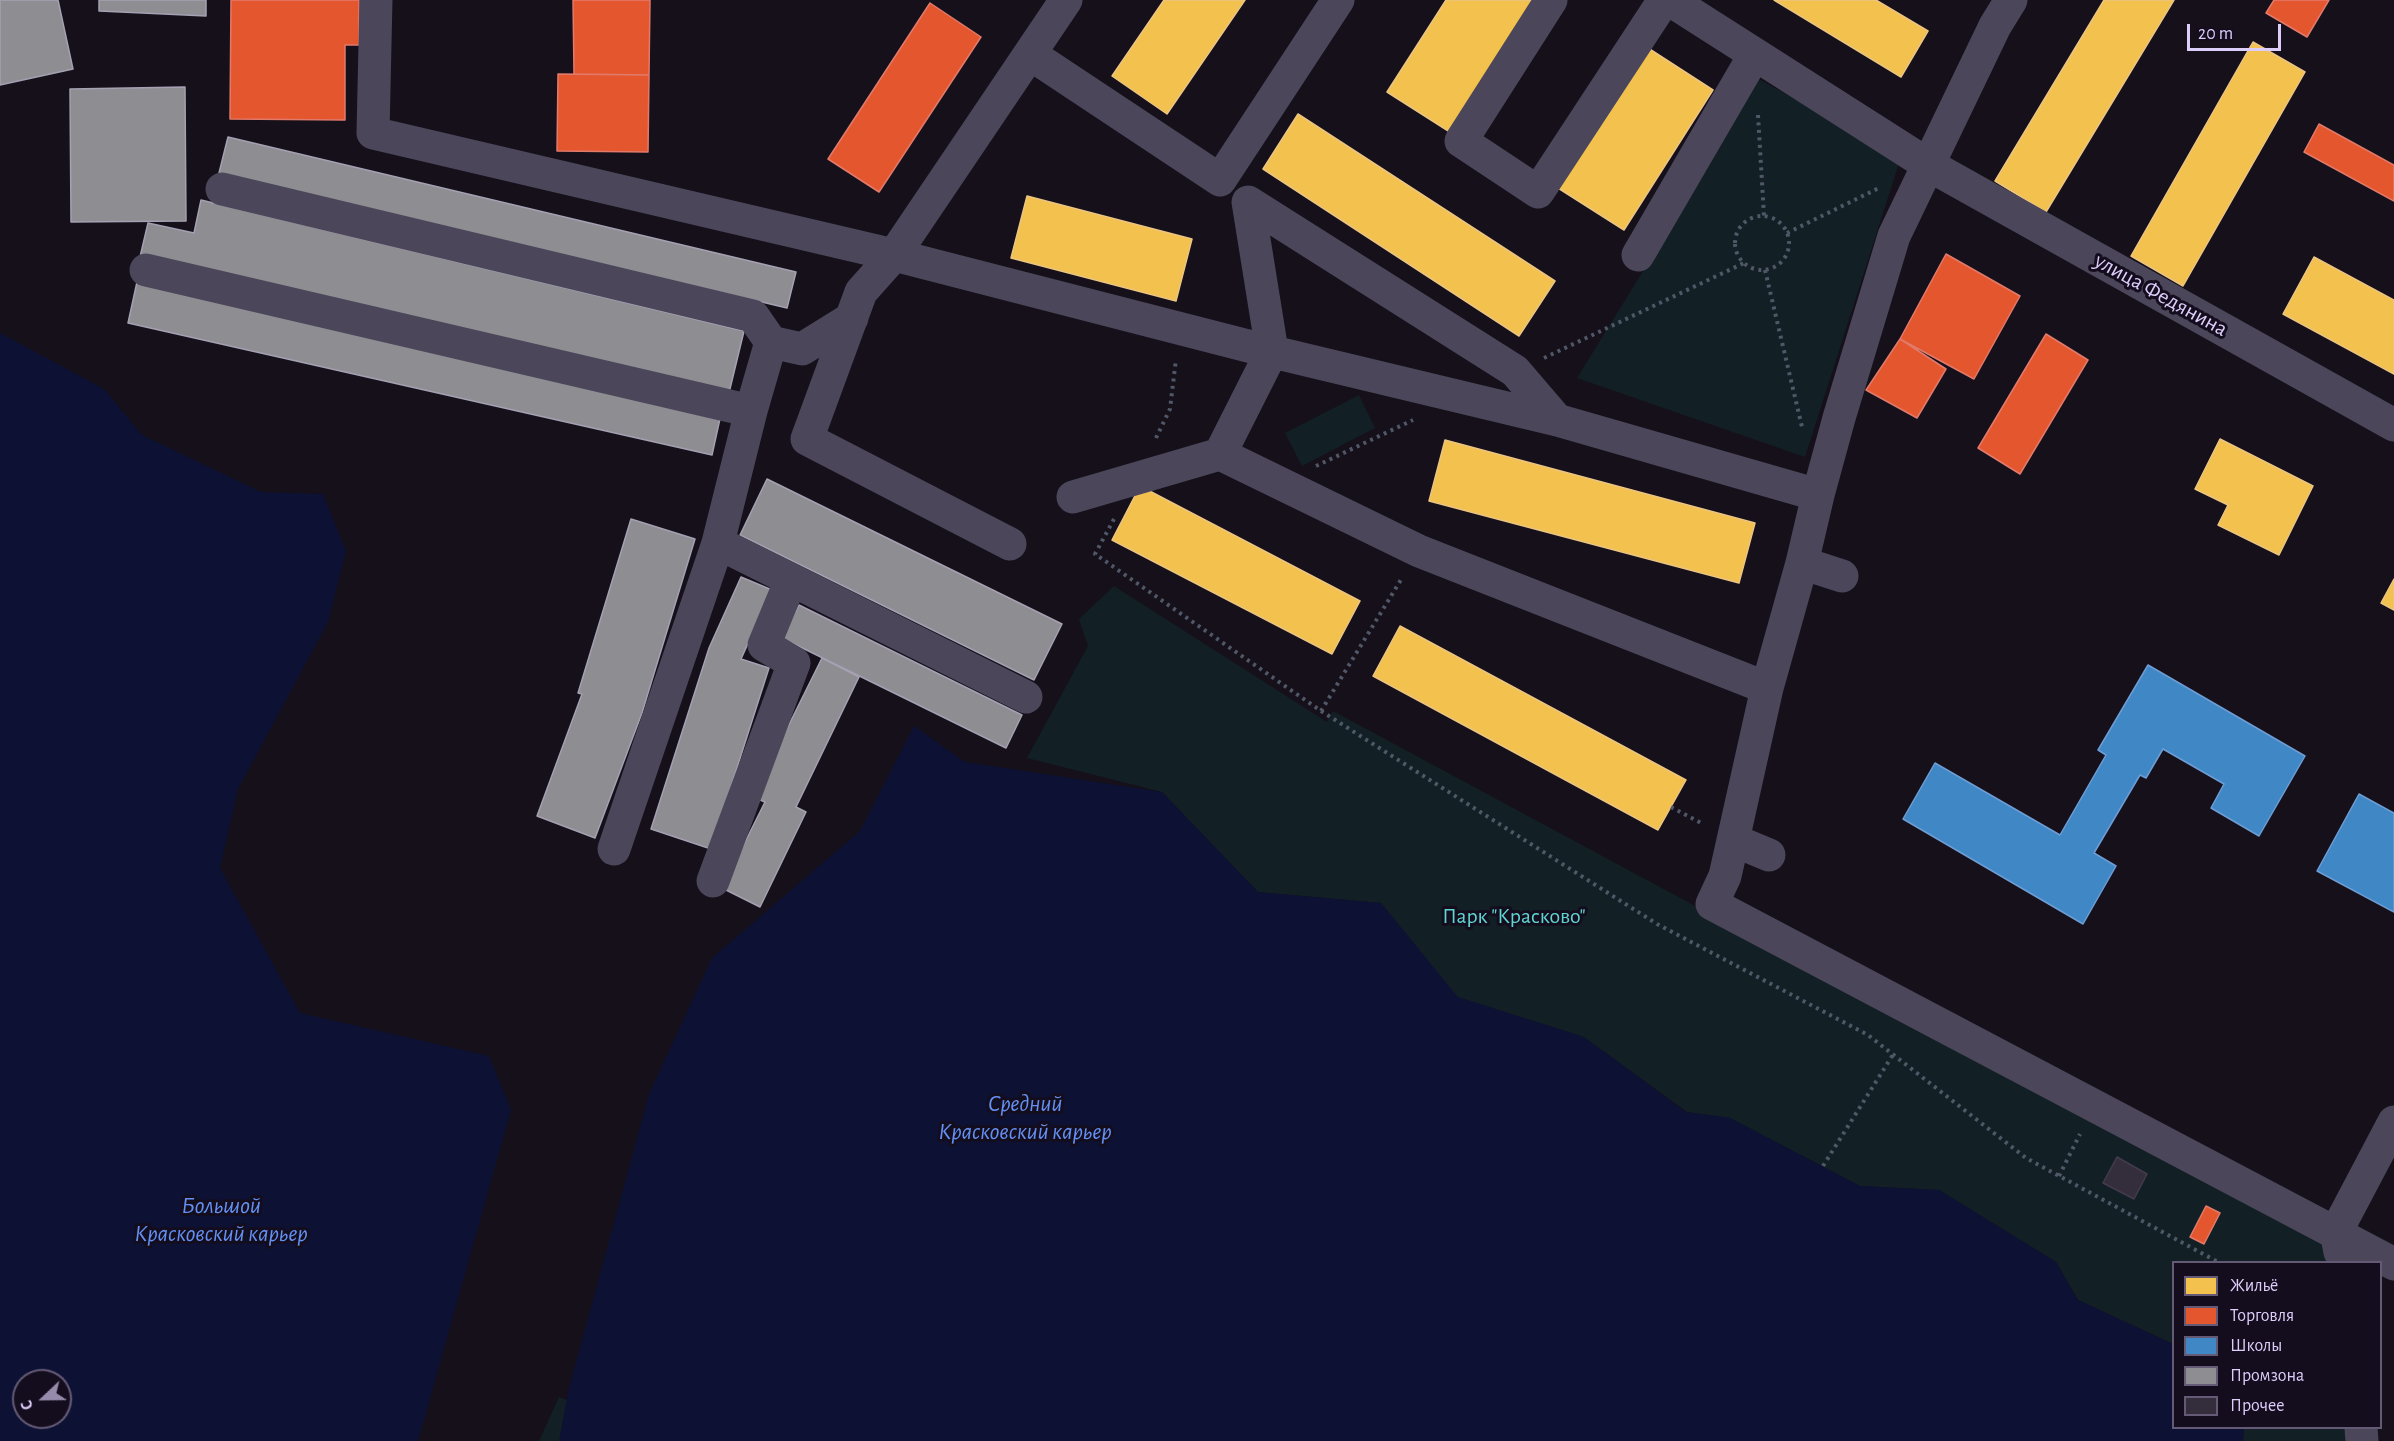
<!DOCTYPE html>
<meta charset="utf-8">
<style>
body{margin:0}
#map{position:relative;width:2394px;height:1441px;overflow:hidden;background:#15101a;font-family:"Alegreya Sans",sans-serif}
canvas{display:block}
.legend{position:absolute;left:2172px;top:1261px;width:210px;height:168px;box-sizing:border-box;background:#140d1d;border:2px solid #645a76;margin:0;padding:8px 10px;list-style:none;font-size:18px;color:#ddcdfb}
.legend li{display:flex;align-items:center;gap:12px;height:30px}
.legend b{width:30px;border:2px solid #645a76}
.north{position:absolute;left:12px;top:1369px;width:60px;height:60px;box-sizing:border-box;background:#140d1d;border:2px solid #645a76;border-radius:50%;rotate:248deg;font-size:16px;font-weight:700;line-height:24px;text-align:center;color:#ddcdfb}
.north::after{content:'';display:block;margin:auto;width:21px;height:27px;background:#978bac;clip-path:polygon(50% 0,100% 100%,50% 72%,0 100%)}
.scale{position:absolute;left:2187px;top:24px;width:94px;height:27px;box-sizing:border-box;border:3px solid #ddcdfb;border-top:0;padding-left:8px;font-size:18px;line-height:21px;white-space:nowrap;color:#ddcdfb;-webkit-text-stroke:4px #140d1d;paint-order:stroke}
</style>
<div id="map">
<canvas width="2394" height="1441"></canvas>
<ul class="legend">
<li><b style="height:16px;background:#f2c14e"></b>Жильё</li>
<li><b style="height:16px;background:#e4572e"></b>Торговля</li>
<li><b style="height:16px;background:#3f88c5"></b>Школы</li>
<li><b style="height:16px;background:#8d8d92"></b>Промзона</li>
<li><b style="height:16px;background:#342e3c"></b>Прочее</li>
</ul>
<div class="north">С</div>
<div class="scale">20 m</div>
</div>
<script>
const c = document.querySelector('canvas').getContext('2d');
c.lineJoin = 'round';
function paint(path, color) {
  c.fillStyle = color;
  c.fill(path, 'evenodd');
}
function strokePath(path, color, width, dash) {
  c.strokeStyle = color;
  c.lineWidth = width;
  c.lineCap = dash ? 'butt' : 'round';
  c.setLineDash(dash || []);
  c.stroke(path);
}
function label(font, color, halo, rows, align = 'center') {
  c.font = font + ' "Alegreya Sans",sans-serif';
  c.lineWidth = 6;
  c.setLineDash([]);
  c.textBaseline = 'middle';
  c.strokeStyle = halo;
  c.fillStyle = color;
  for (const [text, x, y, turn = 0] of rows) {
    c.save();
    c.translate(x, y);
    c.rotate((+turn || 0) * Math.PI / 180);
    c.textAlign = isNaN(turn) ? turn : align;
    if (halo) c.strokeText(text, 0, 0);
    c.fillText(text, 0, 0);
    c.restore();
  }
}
paint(new Path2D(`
 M1755,77L1901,157L1805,457L1577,378L1669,229Z
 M1359,395L1375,428L1302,466L1285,433Z
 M1114,586L1327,722L1333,711L2325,1245L2327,1262H2174L2173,1344L2078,1300L2056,1262L1939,1190L1860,1186L1730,1118L1687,1112L1584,1037L1457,997L1381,903L1258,892L1162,792L1027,758L1088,646L1079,619Z
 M559,1397L575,1403L568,1441H539Z
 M2244,1428H2350L2348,1441H2243Z`), '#122025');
paint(new Path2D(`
 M0,333L104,389L142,435L261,492L323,494L346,551L328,622L238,789L220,868L300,1013L489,1056L511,1110L418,1441H0ZM24,1381H60V1417H24Z
 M914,726L965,762L1162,792L1258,892L1381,903L1458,997L1584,1037L1686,1112L1730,1118L1860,1186L1939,1190L2056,1262L2078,1300L2173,1344L2174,1428H2244L2243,1441H559L568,1392L649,1094L712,958L860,831Z`), '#0d1235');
const homes = new Path2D(`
 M1164,0H1245L1167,114L1112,76Z
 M1446,0H1538L1453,134L1387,92Z
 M1774,0H1876L1928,31L1901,77Z
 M2104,0H2174L2046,212L1995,181Z
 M2253,42L2305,72L2183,286L2131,256Z
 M1648,48L1713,90L1624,230L1558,188Z
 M1298,114L1555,281L1519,336L1263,169Z
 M1027,196L1192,239L1176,301L1011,258Z
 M2314,257L2394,300V374L2283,314Z
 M2220,439L2313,486L2279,555L2218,525L2228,505L2195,489Z
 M1445,440L1755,523L1739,583L1429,501Z
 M1140,486L1360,601L1332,654L1112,540Z
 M2394,579V610L2381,603Z
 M1400,626L1686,780L1658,830L1373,676Z`);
paint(homes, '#f2c14e');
strokePath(homes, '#ecc582', 1.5);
const shops = new Path2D(`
 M231,0H359V45H345V120L230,119Z
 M573,0H650L649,75L574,74Z
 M2274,0H2329L2307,37L2266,13Z
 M930,3L981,37L879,192L828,159Z
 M558,74L649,75L648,152L557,151Z
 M2319,124L2394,165V201L2304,152Z
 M1946,254L2020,296L1974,379L1900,339Z
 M2046,334L2088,360L2020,474L1978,448Z
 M1900,339L1946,369L1917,418L1866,390Z
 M2206,1206L2220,1213L2204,1244L2190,1237Z`);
paint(shops, '#e4572e');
strokePath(shops, '#e27a6c', 1.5);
const schools = new Path2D(`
 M2148,665L2305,756L2259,836L2211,808L2224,784L2163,749L2146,778L2140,775L2094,853L2116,866L2083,924L1903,819L1935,763L2060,835L2106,755L2098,750Z
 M2359,794L2394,813V912L2317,871Z`);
paint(schools, '#3f88c5');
strokePath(schools, '#6e9dd5', 1.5);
const industry = new Path2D(`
 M0,0H58L73,69L0,85Z
 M99,0H206V16L99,11Z
 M185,87L186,221L71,222L70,89Z
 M228,137L796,272L787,308L219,173Z
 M201,200L744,331L728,397L140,257L148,223L194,233Z
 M137,282L721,414L712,455L128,323Z
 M767,479L1062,624L1034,680L740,535Z
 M631,519L695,539L642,713L595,838L537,816L582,694L578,693Z
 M741,577L772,590L741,659L769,668L711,849L651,829L709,648Z
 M799,605L1022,715L1006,748L782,638Z
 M822,658L859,677L796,807L806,812L760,907L722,888L765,802L753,797Z`);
paint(industry, '#8d8d92');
strokePath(industry, '#a5a0b2', 1.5);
const building = new Path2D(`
 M2117,1157L2147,1174L2134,1199L2103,1183Z`);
paint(building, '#342e3c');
strokePath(building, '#433b4d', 1.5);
strokePath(new Path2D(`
 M1758,115L1764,216
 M1735 243a27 27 0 1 1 54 0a27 27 0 1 1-54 0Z
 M1787,233L1881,187
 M1765,270L1802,427
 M1544,358L1744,263
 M1156,438L1170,409L1176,359
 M1316,466L1413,420
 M1114,519L1095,554L1321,711L1657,924L1868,1035L2026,1158L2218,1262
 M1321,711L1402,578
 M1671,807L1703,824
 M1823,1166L1894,1053
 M2059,1176L2080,1134`), '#505766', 4, [3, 4.5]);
strokePath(new Path2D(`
 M376,0L373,133L894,255L1248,346L1557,420L1818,495
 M1551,0L1461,141L1538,192L1664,0
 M1670,0L1927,164L2394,425
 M2011,0L1995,26L1894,236L1839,418L1818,495L1802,563L1767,688L1725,876L1712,904L2394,1264
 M1030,54L1220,180L1338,0
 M222,189L753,316L771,342L802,349L852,318
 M1638,255L1755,54
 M146,270L751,411L771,342
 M1557,420L1515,371L1248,202L1272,351L1220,454L1419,551L1767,688
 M1073,497L1220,454
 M718,543L1026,697
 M1010,544L807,439L861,292L894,255L1066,0
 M1802,563L1842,576
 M1733,840L1769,855
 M614,849L718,543L751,411
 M713,881L794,663L764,645L791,580
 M2340,1252L2336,1232L2394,1122
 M2361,1428L2362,1441`), '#4b465a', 33);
label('22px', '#ddcdfb', '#140d1d', [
 ["улица Федянина",2161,295,29]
]);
label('22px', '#5fd5d2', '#140d1d', [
 ["Парк \"Красково\"",1514,916]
]);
label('italic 24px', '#6390f4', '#140d1d', [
 ["Средний",1025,1104],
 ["Красковский карьер",1025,1132],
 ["Большой",221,1206],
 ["Красковский карьер",221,1234]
]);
</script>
